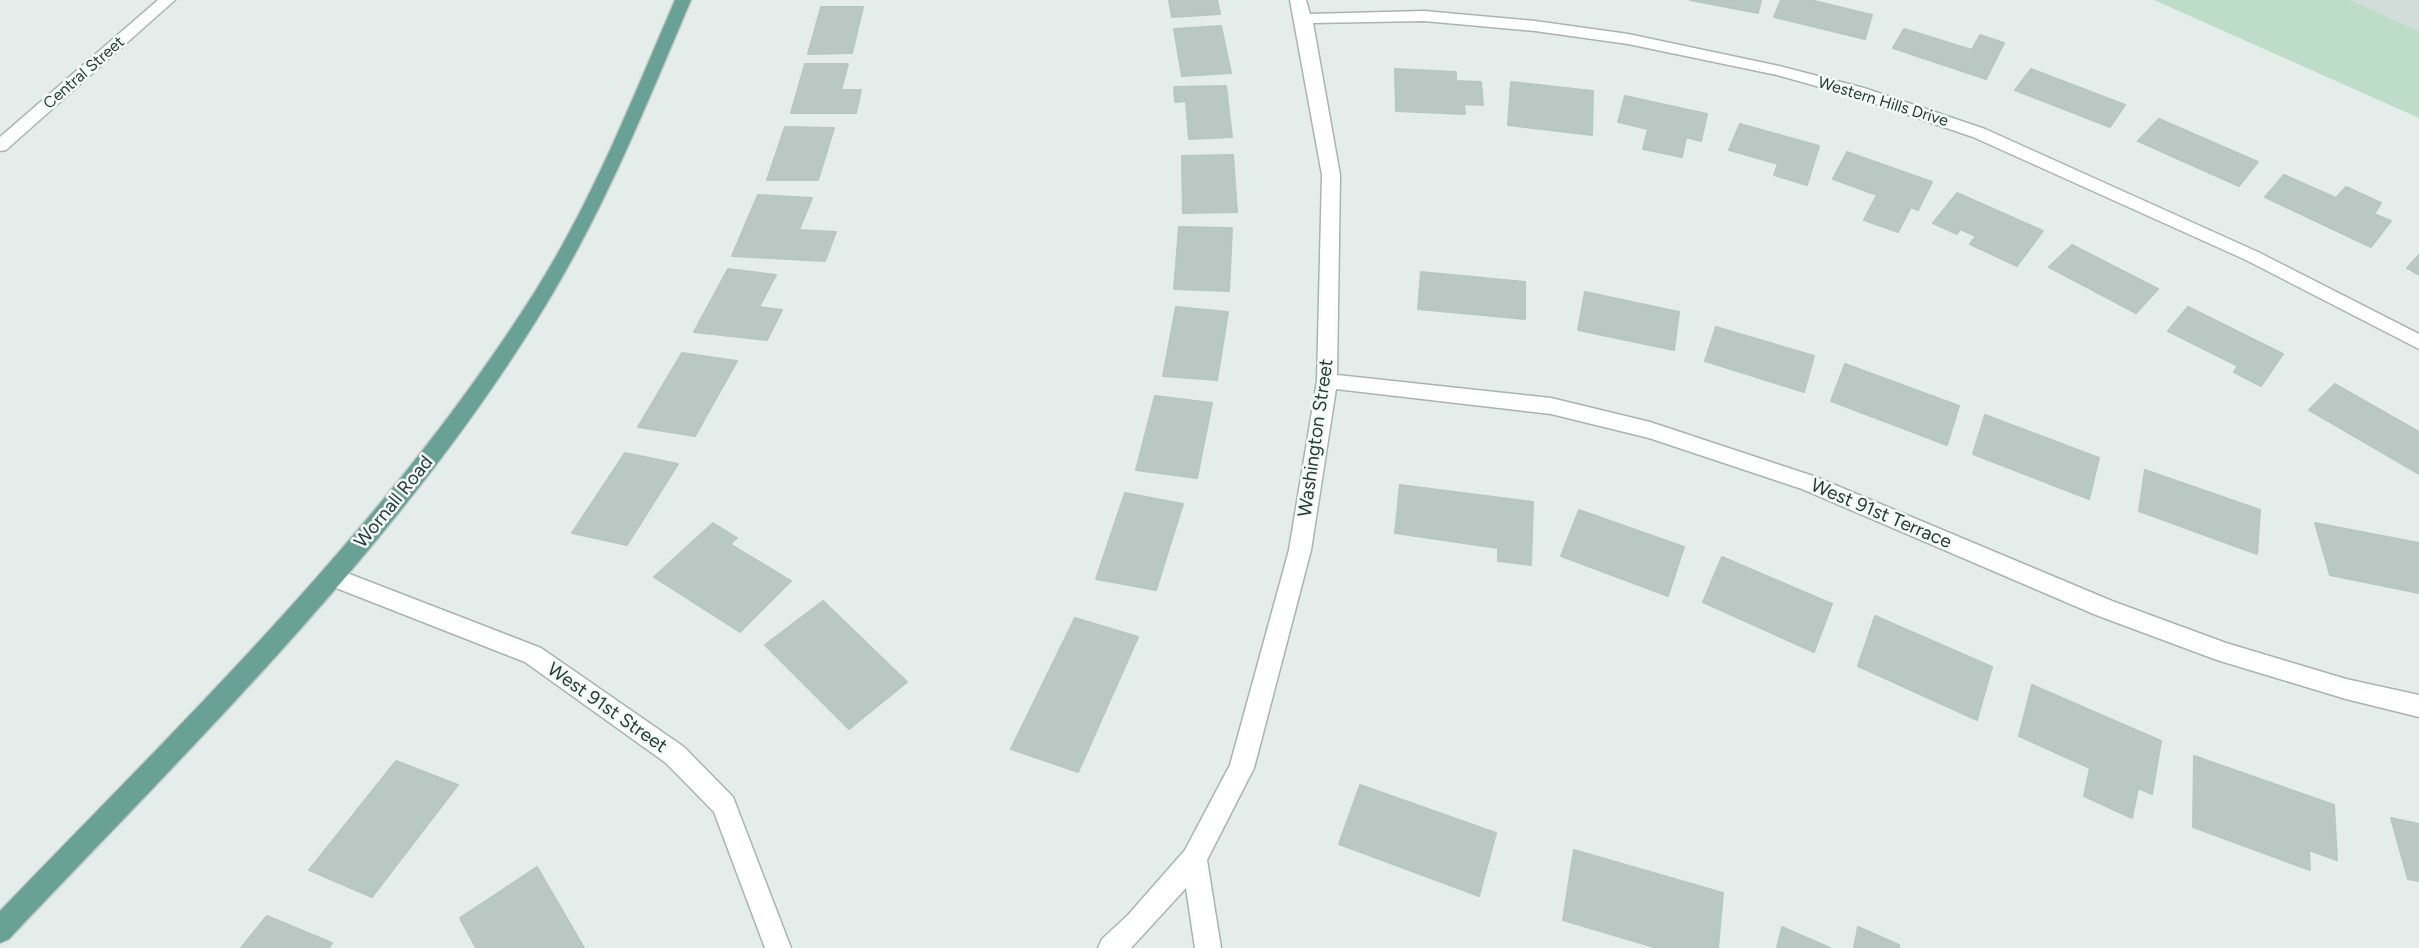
<!DOCTYPE html>
<style>
body{margin:0}
canvas{display:block;background:#e4edea}
</style>
<canvas width="2419" height="948"></canvas>
<script>
const c = document.querySelector('canvas').getContext('2d');
c.lineJoin = 'round';
function paint(path, color) {
  c.fillStyle = color;
  c.fill(path, 'evenodd');
}
function strokePath(path, color, width, dash) {
  c.strokeStyle = color;
  c.lineWidth = width;
  c.lineCap = dash ? 'butt' : 'round';
  c.setLineDash(dash || []);
  c.stroke(path);
}
function label(font, color, halo, rows, align = 'center') {
  c.font = font + ' Figtree,sans-serif';
  c.lineWidth = 5;
  c.setLineDash([]);
  c.textBaseline = 'middle';
  c.strokeStyle = halo;
  c.fillStyle = color;
  for (const [text, x, y, turn = 0] of rows) {
    c.save();
    c.translate(x, y);
    c.rotate((+turn || 0) * Math.PI / 180);
    c.textAlign = isNaN(turn) ? turn : align;
    if (halo) c.strokeText(text, 0, 0);
    c.fillText(text, 0, 0);
    c.restore();
  }
}
paint(new Path2D(`
 M2350,0H2419V31Z`), '#d2ddd9');
paint(new Path2D(`
 M2154,0H2350L2419,31V118Z`), '#beddc8');
const building = new Path2D(`
 M1169,0H1217L1220,14L1172,17Z
 M1690,0H1761L1758,13Z
 M1781,0H1810L1872,15L1865,39L1774,17Z
 M821,7H863L852,53L808,54Z
 M1221,26L1231,73L1182,76L1174,29Z
 M1904,29L1972,50L1980,35L2004,43L1986,79L1893,48Z
 M805,64H848L841,90H861L856,113H791Z
 M1395,69L1456,72V81L1481,82L1483,105L1464,104L1465,114L1396,111Z
 M2031,69L2125,105L2110,127L2015,90Z
 M1511,82L1593,91L1592,135L1508,125Z
 M1226,86L1232,137L1189,139L1186,101L1175,102L1174,87Z
 M1625,96L1707,114L1701,141L1686,137L1682,157L1643,149L1648,129L1618,122Z
 M2159,119L2258,162L2239,186L2138,141Z
 M1740,124L1819,146L1807,185L1774,175L1778,164L1729,150Z
 M785,127L834,128L818,180H767Z
 M1847,152L1932,182L1918,210L1911,207L1898,232L1864,220L1877,195L1833,179Z
 M1233,155L1237,212L1183,213L1182,156Z
 M2284,175L2336,198L2346,187L2381,203L2374,214L2391,221L2371,247L2265,197Z
 M1957,193L2043,231L2017,266L1970,244L1976,236L1960,229L1957,234L1933,223Z
 M758,195L812,198L799,230L836,232L825,261L732,256Z
 M1179,227L1232,228L1229,291L1174,289Z
 M2072,245L2158,289L2136,313L2049,267Z
 M2419,255V275L2407,268Z
 M728,269L776,275L759,307L782,310L767,340L694,332Z
 M1421,272L1525,282V319L1418,309Z
 M1585,292L1679,312L1674,350L1578,330Z
 M1176,307L1228,312L1217,380L1163,376Z
 M2188,307L2283,354L2261,386L2234,372L2238,366L2168,331Z
 M1716,327L1814,356L1804,392L1705,361Z
 M682,353L737,361L695,436L638,427Z
 M1845,364L1959,406L1947,445L1831,401Z
 M2335,384L2419,432V474L2309,410Z
 M1155,396L1212,403L1197,478L1136,470Z
 M1985,415L2099,458L2089,499L1973,454Z
 M625,453L678,464L627,545L572,533Z
 M2145,470L2260,510L2257,554L2139,511Z
 M1400,485L1533,502L1531,565L1498,561V548L1395,533Z
 M1125,493L1183,504L1156,590L1096,579Z
 M1579,510L1684,547L1668,596L1561,556Z
 M713,523L737,538L730,544L791,581L740,632L654,577Z
 M2315,523L2419,543V593L2330,575Z
 M1722,557L1832,604L1814,652L1703,602Z
 M823,601L907,682L849,729L765,645Z
 M1875,616L1992,667L1977,720L1858,666Z
 M1075,618L1138,637L1078,772L1011,749Z
 M2032,685L2161,741L2152,794L2138,788L2132,818L2084,796L2090,768L2019,736Z
 M2194,756L2334,805L2337,860L2309,850L2310,870L2193,827Z
 M396,761L458,785L372,897L309,870Z
 M1360,785L1496,833L1479,896L1339,844Z
 M2391,818L2419,824V881L2408,879Z
 M1574,850L1723,893L1718,948H1657L1563,920Z
 M537,867L584,948H476L460,918Z
 M267,916L332,943L329,948H241Z
 M1782,927L1830,948H1777Z
 M1858,927L1899,945V948H1854Z`);
paint(building, '#b9c8c3');
strokePath(building, '#b7c7c1', 2);
const minor = new Path2D(`
 M158,0H175L6,150L0,151V137Z
 M1290,0H1306L1310,14L1424,11L1535,21L1628,34L1779,66L1864,88L1985,129L2258,252L2419,334V349L2246,260L1973,137L1852,96L1777,75L1628,44L1535,31L1424,21L1313,23L1340,175L1337,375L1551,398L1650,422L1816,477L2112,601L2226,643L2346,679L2419,695V717L2346,699L2217,660L2096,615L1802,489L1649,438L1551,414L1336,389L1311,550L1254,768L1207,860L1221,948H1195L1186,888L1131,948H1098L1102,939L1128,915L1185,850L1230,765L1289,550L1317,381L1322,175Z
 M334,568L541,648L684,747L733,797L791,948H765L714,812L666,763L525,662L326,584L323,577L326,570Z`);
const major = new Path2D(`
 M675,0H691C648,101 607,203 550,298C406,538 200,737 9,939L0,943V911C189,715 390,522 536,290C593,199 633,98 675,0Z`);
strokePath(minor, '#a7b5b1', 3);
strokePath(major, '#c2c9c8', 3);
paint(minor, '#fff');
paint(major, '#6aa196');
label('16px', '#243e39', '#f5faf7', [
 ["Central Street",84,73,-41],
 ["Western Hills Drive",1883,102,17]
]);
label('19px', '#243e39', '#f5faf7', [
 ["Washington Street",1316,438,-82],
 ["Wornall Road",394,502,-51],
 ["West 91st Terrace",1881,514,23],
 ["West 91st Street",607,708,35]
]);
</script>
